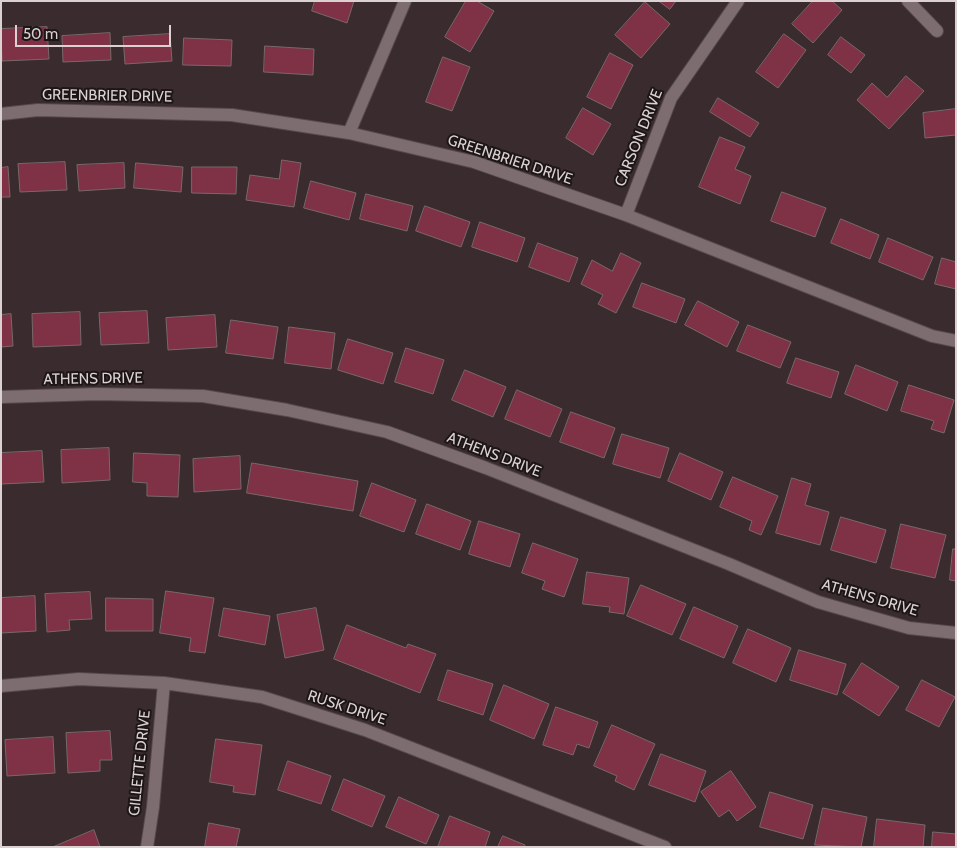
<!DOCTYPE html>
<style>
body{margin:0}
#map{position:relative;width:957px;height:848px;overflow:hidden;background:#3a2b2e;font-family:Cabin,sans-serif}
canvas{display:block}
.frame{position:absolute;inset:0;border:2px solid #dbd1d3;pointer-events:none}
.scale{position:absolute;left:15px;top:25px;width:156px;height:22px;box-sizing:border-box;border:2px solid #dbd1d3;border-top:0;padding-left:6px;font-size:15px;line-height:18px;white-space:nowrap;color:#dbd1d3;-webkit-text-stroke:4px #1d1617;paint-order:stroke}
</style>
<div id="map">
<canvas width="957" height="848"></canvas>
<div class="frame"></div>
<div class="scale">50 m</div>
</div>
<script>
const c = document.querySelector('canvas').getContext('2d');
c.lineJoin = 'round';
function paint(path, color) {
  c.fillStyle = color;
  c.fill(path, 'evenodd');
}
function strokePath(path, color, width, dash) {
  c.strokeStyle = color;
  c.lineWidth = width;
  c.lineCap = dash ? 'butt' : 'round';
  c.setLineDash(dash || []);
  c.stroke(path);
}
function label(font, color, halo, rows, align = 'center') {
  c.font = font + ' Cabin,sans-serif';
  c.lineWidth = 4;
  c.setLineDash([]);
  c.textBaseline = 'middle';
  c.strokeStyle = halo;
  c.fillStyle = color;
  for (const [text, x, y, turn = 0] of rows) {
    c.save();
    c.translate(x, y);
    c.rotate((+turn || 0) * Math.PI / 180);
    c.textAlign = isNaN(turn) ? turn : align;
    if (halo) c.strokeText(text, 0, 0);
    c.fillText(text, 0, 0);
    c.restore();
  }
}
const building = new Path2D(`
 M315,1H354L347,23L312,11Z
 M466,1H477L494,11L470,52L445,37Z
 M659,1H676L670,9Z
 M813,1H832L842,10L813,43L792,24Z
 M645,2L670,24L641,58L615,35Z
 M47,27L49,59L2,61L1,29Z
 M110,33L111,60L63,62L62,36Z
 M170,34L172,61L125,64L123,37Z
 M784,34L806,50L778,88L756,72Z
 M841,37L865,55L851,73L828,55Z
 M184,38L232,40L231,66L183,65Z
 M265,46L314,49L313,75L264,72Z
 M610,53L633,65L611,109L587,97Z
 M443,57L470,67L452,111L426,102Z
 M906,76L924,91L889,129L857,100L872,83L887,97Z
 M718,98L759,123L750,137L710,112Z
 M583,108L611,124L593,155L566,138Z
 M956,109V135L925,138L923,113Z
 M720,137L745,147L735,169L751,176L740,204L699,187Z
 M282,160L301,163L294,207L246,200L250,175L279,179Z
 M65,162L67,190L20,192L18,164Z
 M124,163L125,188L79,191L77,165Z
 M136,163L183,167L181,192L134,188Z
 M8,167L10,197H1V168Z
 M192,167H237L236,194L192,193Z
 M311,181L356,193L349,220L304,208Z
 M782,192L826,208L815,237L771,221Z
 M366,194L413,206L407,231L360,219Z
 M425,206L470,222L461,247L416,231Z
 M841,219L879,235L870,259L831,243Z
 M480,222L525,238L517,262L472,247Z
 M888,238L933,257L923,280L879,262Z
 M538,243L578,258L569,282L529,267Z
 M621,253L641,263L616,313L598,304L603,295L581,284L592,260L612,271Z
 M942,258L956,262V289L935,284Z
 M642,283L685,299L676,323L633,307Z
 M698,301L739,322L727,347L685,325Z
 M147,311L149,343L101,345L99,313Z
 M80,312L81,345L33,347L32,314Z
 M11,314L13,346L1,347V315Z
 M215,315L217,347L168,350L166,318Z
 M231,320L278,327L273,359L226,353Z
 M748,325L791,342L780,368L737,351Z
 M289,327L335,333L331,369L285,363Z
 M348,339L393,353L383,384L338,370Z
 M406,348L444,360L433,394L395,382Z
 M796,358L839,372L831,398L787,383Z
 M856,365L898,382L887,411L845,394Z
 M465,370L506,387L493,417L452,400Z
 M909,385L954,400L944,433L931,429L934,421L901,411Z
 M517,390L562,409L550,437L505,419Z
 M571,412L615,428L604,458L560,442Z
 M622,434L669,448L660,478L613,464Z
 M109,448L110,480L62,483L61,450Z
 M42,451L44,482L1,484V453Z
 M134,453L180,455L178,497L147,496V483L133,482Z
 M680,453L723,472L711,500L668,481Z
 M240,456L241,489L194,492L193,459Z
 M252,463L358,481L353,511L247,493Z
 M733,477L778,496L761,535L749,530L752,521L720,507Z
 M792,478L811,484L805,505L829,512L820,545L776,533Z
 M372,483L416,500L404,532L360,516Z
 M427,504L471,521L460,550L416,534Z
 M841,517L886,530L876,563L831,550Z
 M479,521L520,534L510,567L469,554Z
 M901,524L946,535L935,578L891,568Z
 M533,543L578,559L564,597L542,589L545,581L522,573Z
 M953,549H956V581L950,580Z
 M587,572L629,578L624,614L609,612L610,607L583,604Z
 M641,585L686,604L672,635L627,616Z
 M166,591L214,598L205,653L189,651L191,638L160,633Z
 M90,592L92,619L69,620L70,630L47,632L45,594Z
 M35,596L36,631L1,633V598Z
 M106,598L153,599V631H106Z
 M694,607L738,626L724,658L680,639Z
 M224,608L270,616L265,645L219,636Z
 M316,608L324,650L285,658L277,615Z
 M347,625L406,648L408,644L436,654L420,693L334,659Z
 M748,629L791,648L776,682L733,663Z
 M799,650L846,664L837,695L790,680Z
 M862,663L899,687L879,716L843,693Z
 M448,670L493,684L483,715L438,700Z
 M922,680L955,697L939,727L906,710Z
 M504,685L549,704L534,739L490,720Z
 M556,707L598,722L589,748L577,744L573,755L543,745Z
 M612,725L655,744L634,790L615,781L617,776L594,766Z
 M110,731L112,760H100V771L68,773L66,733Z
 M53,737L55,773L7,776L5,740Z
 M216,739L262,745L255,795L233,792L234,786L210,782Z
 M661,754L706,771L695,802L649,785Z
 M288,761L331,776L321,804L278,790Z
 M731,771L756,807L737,821L729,810L719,817L701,792Z
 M344,779L385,796L372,827L332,810Z
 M770,792L813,805L803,839L760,827Z
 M399,797L439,815L426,844L386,827Z
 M823,808L867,817L861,847L815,845Z
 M450,816L490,832L485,847H438Z
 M877,819L925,825L923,847H874Z
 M209,823L240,829L236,847H205Z
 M94,830L100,847H53Z
 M933,832L956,834V847H932Z
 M503,836L525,845L524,847H498Z`);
paint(building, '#7f3146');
strokePath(building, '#79686b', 1);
const street = new Path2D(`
 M908,1L937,31
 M1,114L38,110L232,115L349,133L474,162L626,215L932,336L956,341
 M349,133L405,1
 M626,215L671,98L738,1
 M1,397L96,394L203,396L287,410L387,432L486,468L729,564L818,602L909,628L956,633
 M1,686L79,679L164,683L262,697L365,730L665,847
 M147,847L153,807L164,683`);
strokePath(street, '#55494b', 14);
strokePath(street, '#7e6d70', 12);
label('15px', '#dbd1d3', '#1d1617', [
 ["GREENBRIER DRIVE",107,96,1],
 ["CARSON DRIVE",639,138,-68],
 ["GREENBRIER DRIVE",510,160,18],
 ["ATHENS DRIVE",93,379,-1],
 ["ATHENS DRIVE",494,455,21],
 ["ATHENS DRIVE",870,598,16],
 ["RUSK DRIVE",347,708,18],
 ["GILLETTE DRIVE",140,763,-84]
]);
</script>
